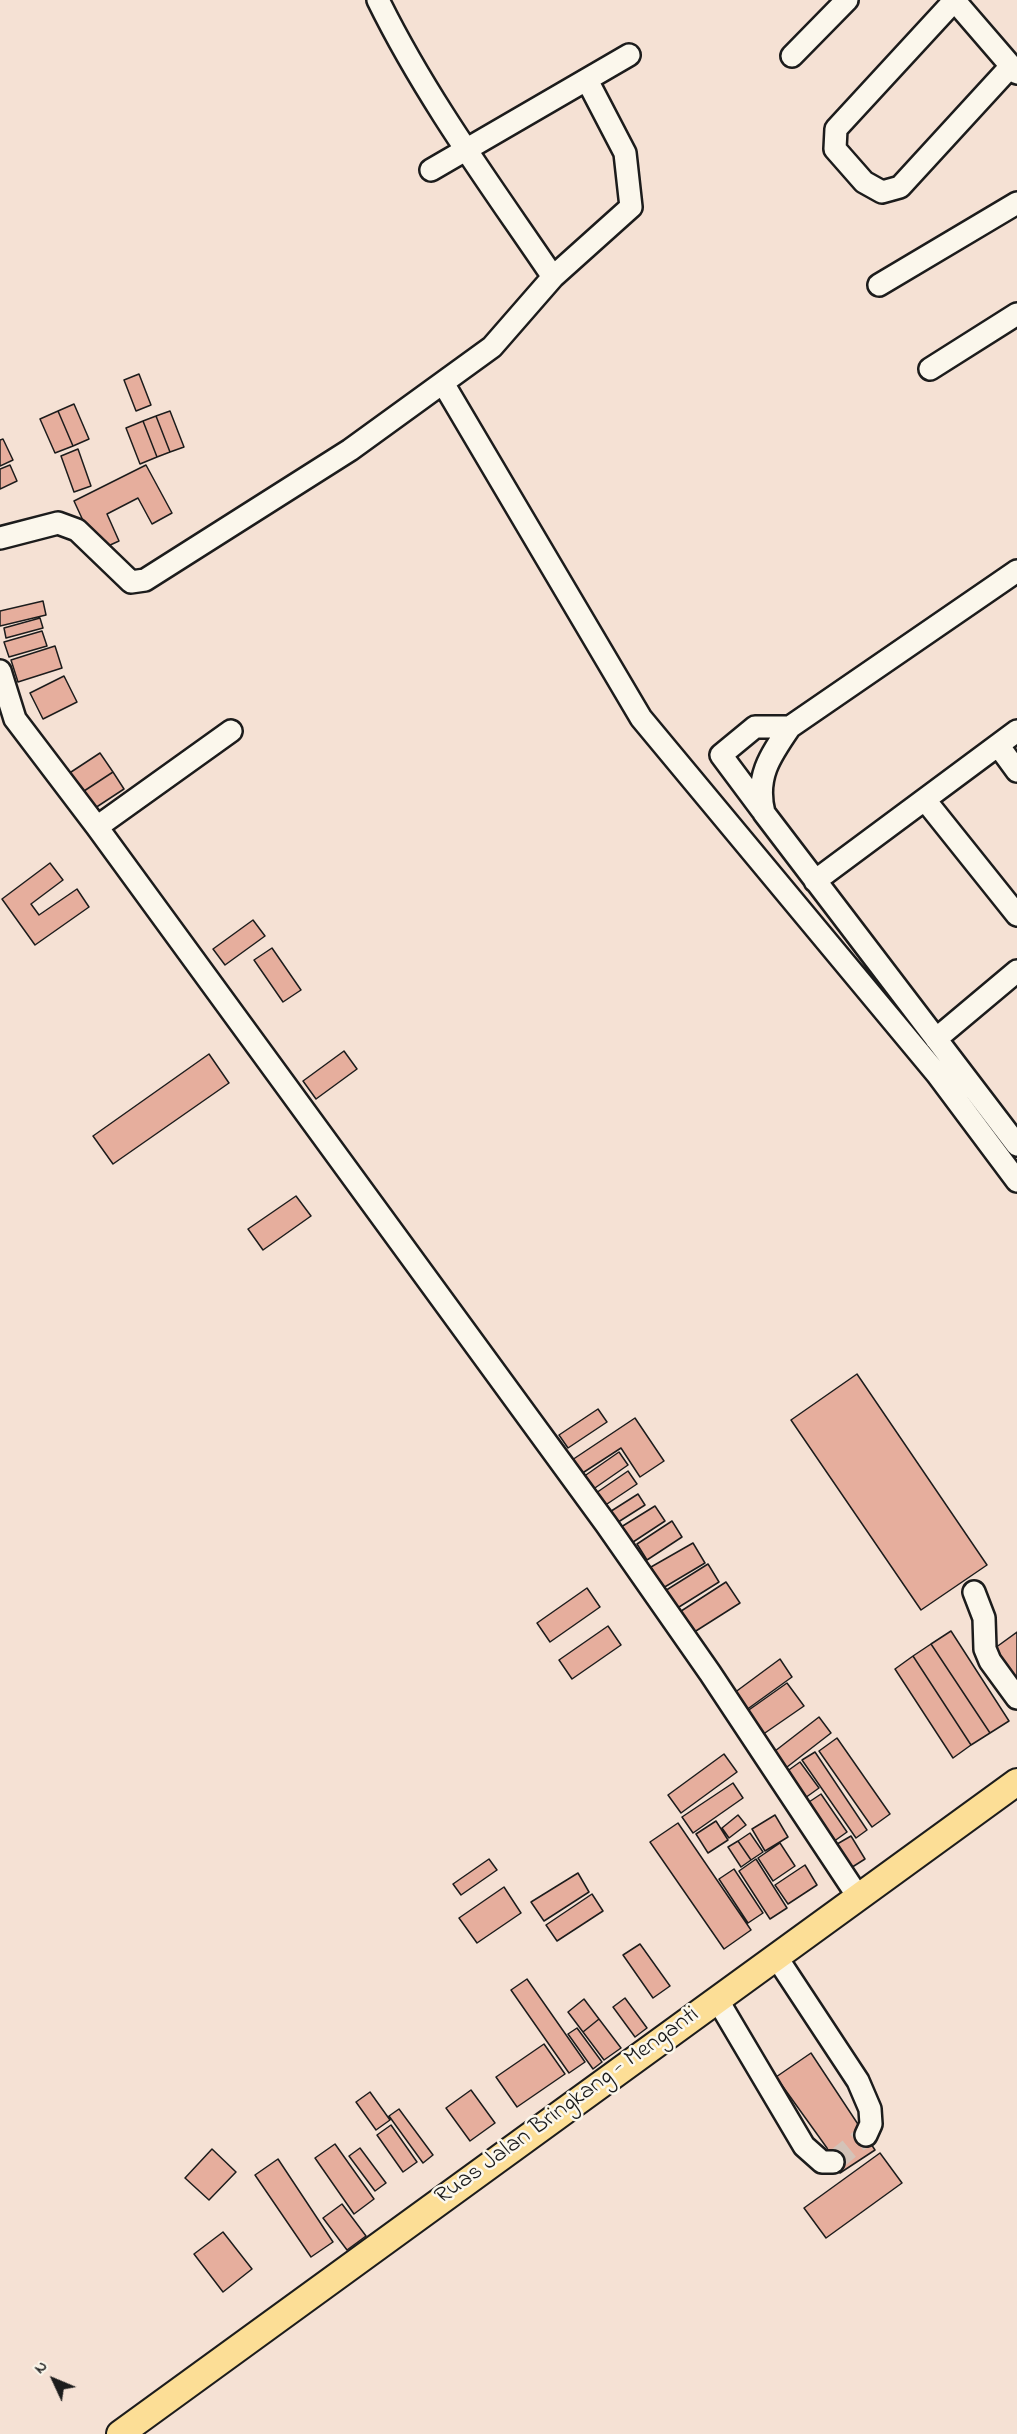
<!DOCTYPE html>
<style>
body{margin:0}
#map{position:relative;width:1017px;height:2434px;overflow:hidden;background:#f5e1d4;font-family:"Indie Flower",sans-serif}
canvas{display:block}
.north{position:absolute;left:24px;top:2350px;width:60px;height:60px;-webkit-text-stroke:4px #fbf7ec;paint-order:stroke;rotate:314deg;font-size:16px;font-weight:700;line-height:24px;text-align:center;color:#1c1c1c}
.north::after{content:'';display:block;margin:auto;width:21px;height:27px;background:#1c1c1c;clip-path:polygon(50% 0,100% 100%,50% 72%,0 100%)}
</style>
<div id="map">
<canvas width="1017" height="2434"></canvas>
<div class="north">N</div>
</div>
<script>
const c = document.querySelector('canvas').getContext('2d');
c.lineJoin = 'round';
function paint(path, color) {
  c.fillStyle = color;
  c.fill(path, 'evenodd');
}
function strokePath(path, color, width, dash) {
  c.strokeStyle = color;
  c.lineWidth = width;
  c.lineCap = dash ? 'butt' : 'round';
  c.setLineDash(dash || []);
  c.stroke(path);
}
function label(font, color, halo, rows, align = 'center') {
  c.font = font + ' "Indie Flower",sans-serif';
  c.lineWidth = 5;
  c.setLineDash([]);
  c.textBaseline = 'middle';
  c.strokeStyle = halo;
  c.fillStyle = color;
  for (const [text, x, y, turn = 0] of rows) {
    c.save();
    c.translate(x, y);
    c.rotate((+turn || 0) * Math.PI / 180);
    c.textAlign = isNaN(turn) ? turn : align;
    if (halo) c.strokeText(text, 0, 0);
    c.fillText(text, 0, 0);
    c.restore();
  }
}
const building = new Path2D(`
 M139,374L151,405L136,411L124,380Z
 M74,404L89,439L73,446L58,411Z
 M58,411L73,446L55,453L40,419Z
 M170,411L184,447L170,452L156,416Z
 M156,416L170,452L157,457L143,421Z
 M143,421L157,457L140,464L126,428Z
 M3,439L13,460L0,466V440Z
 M78,449L91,486L74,492L61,456Z
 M10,465L17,481L0,489V469Z
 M146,465L172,513L152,524L138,498L107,514L119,541L97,551L74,501Z
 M43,601L46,615L0,626V611Z
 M40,618L43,628L6,638L4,628Z
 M42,631L47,646L9,657L4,642Z
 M55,646L62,668L18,682L11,660Z
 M64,676L77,702L43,719L30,693Z
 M100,753L113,772L81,793L68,774Z
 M113,772L124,789L92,810L81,793Z
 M50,863L63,880L31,904L39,915L77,889L89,907L35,945L2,899Z
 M253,920L265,936L225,965L213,949Z
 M272,948L301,990L283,1002L254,960Z
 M344,1051L357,1069L316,1099L303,1081Z
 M209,1054L229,1083L113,1164L93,1136Z
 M296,1196L311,1216L263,1250L248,1229Z
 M857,1374L987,1565L921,1610L791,1420Z
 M598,1409L607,1422L568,1448L559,1435Z
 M635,1418L664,1461L640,1477L621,1448L581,1474L572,1460Z
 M619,1452L628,1465L592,1490L583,1477Z
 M628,1471L637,1484L604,1506L596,1493Z
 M638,1494L645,1505L612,1526L605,1515Z
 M655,1506L665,1521L624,1548L613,1532Z
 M672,1521L682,1537L647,1560L637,1544Z
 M693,1543L705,1563L663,1588L651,1567Z
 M708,1564L719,1582L671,1612L660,1594Z
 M726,1582L740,1603L688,1636L675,1615Z
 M587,1588L600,1607L550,1642L537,1623Z
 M608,1626L621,1645L572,1679L559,1660Z
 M951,1631L1009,1721L990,1733L931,1644Z
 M1017,1632V1680L995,1648Z
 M931,1644L990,1733L971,1745L913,1656Z
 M913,1656L971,1745L953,1758L895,1669Z
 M780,1659L792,1677L742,1713L730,1696Z
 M787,1683L804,1706L762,1735L746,1712Z
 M819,1717L831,1733L778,1774L766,1758Z
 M837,1738L890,1814L872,1827L819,1751Z
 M815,1752L867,1830L856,1838L802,1760Z
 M724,1754L737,1772L681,1813L668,1795Z
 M800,1762L819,1788L798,1803L779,1777Z
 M733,1783L743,1798L693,1833L682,1817Z
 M821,1794L847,1832L833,1842L806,1804Z
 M738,1815L746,1825L729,1838L722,1828Z
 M775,1815L788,1837L765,1851L752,1829Z
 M716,1821L728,1840L708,1853L696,1834Z
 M678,1823L751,1930L724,1949L650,1842Z
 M750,1833L763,1852L751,1860L738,1841Z
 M851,1836L865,1859L846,1871L832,1847Z
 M738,1841L751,1860L741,1867L728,1847Z
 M780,1843L795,1866L773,1881L758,1858Z
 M489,1859L497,1870L461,1895L453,1884Z
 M756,1859L787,1908L770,1919L739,1871Z
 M805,1865L817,1885L788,1904L775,1885Z
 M734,1869L763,1913L748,1923L719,1879Z
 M578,1873L589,1892L544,1921L531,1902Z
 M504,1887L521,1913L477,1943L459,1918Z
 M592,1894L603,1911L557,1941L546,1925Z
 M640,1944L670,1986L653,1998L623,1955Z
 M527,1979L585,2062L569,2073L511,1990Z
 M625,1998L647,2028L635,2037L613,2007Z
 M584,1999L599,2019L583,2032L568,2012Z
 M599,2019L621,2048L604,2060L583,2032Z
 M577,2028L602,2062L593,2069L568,2034Z
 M544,2044L565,2074L517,2107L496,2077Z
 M811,2053L875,2150L840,2173L827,2148L776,2077Z
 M471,2090L495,2123L470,2141L446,2108Z
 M370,2092L390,2120L376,2130L356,2102Z
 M399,2109L433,2155L423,2163L389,2116Z
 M391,2125L417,2162L403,2172L377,2135Z
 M335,2144L374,2199L354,2214L315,2158Z
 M360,2148L386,2183L375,2191L349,2156Z
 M212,2149L236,2172L209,2200L185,2178Z
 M880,2153L902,2183L826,2238L804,2208Z
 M278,2159L333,2242L311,2257L255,2175Z
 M342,2204L366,2236L347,2250L323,2218Z
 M223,2232L252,2269L223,2292L194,2254Z`);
paint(building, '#e6ae9d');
strokePath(building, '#1c1c1c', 1.5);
strokePath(new Path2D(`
 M833,2162L866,2135`), '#d4c3b8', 21, [21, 10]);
const minor = new Path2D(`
 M954,0L1017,73
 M955,0L836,129L835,149L864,182L882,192L900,187L1011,66
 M792,56L847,0
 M431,170L629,55
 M553,277L631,207L625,153L587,80
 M879,285L1017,203
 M930,369L1017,314
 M443,383L641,718L937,1074L1017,1181
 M0,538L58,523L77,530L131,582L145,580L350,450L492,347L553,277C492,187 426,98 378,0
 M1017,571L790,727C770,756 755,777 764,813L1017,1145
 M0,671L15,719L97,827L606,1524L710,1673L859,1898
 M998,745L1017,771
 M925,800L1017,915
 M762,810L721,755L755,727H790
 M97,827L231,731
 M815,881L1017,731
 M936,1039L1017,971
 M974,1592L984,1618L985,1649L990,1661L1017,1698
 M777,1958L858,2081L870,2109L871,2124L866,2135
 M717,1999L804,2146L822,2162H833`);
const major = new Path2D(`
 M120,2434L1017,1782`);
strokePath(minor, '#1c1c1c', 26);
strokePath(major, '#1c1c1c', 30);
strokePath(minor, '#fbf7ec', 21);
strokePath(major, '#fcde96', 26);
label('24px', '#1c1c1c', '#fbf7ec', [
 ["Ruas Jalan Bringkang - Menganti",568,2107,-36]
]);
</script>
